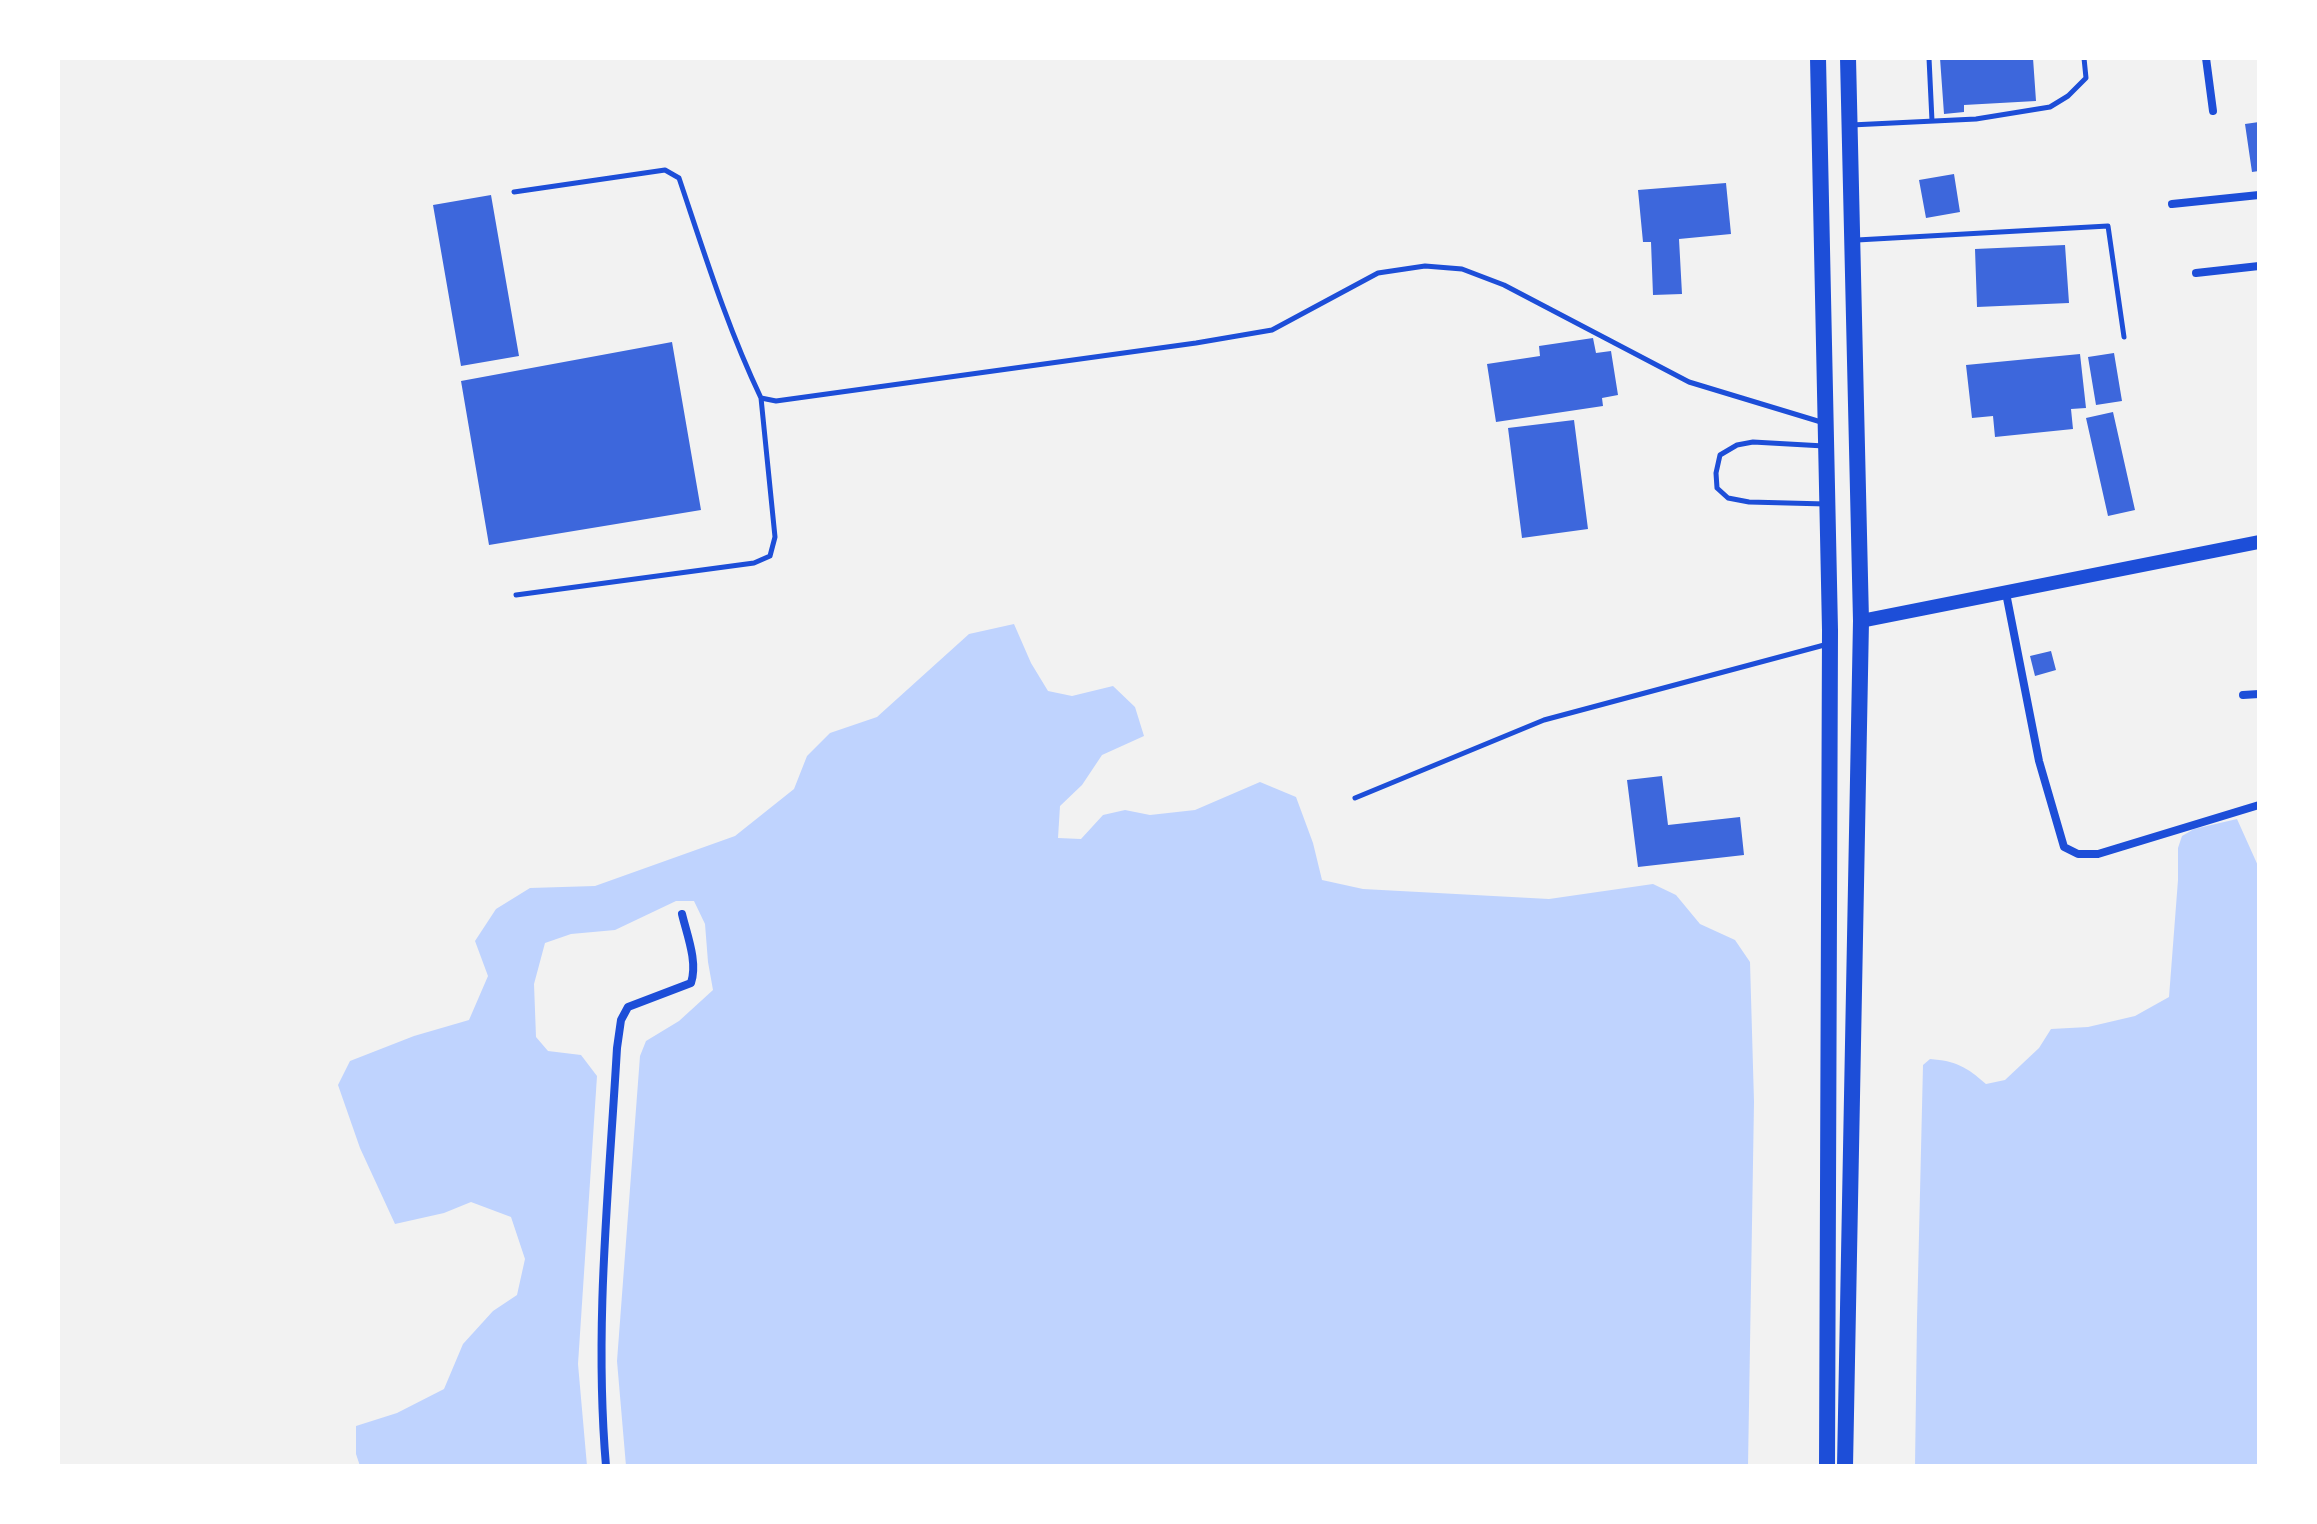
<!DOCTYPE html>
<style>
body{margin:0}
#map{position:relative;width:2317px;height:1524px;overflow:hidden;background:#f2f2f2;font-family:"DM Sans",sans-serif}
canvas{display:block}
.frame{position:absolute;inset:0;border:60px solid #fff;pointer-events:none}
</style>
<div id="map">
<canvas width="2317" height="1524"></canvas>
<div class="frame"></div>
</div>
<script>
const c = document.querySelector('canvas').getContext('2d');
c.lineJoin = 'round';
function paint(path, color) {
  c.fillStyle = color;
  c.fill(path, 'evenodd');
}
function strokePath(path, color, width, dash) {
  c.strokeStyle = color;
  c.lineWidth = width;
  c.lineCap = dash ? 'butt' : 'round';
  c.setLineDash(dash || []);
  c.stroke(path);
}
paint(new Path2D(`
 M1014,624L1031,663L1048,691L1072,696L1113,686L1135,707L1144,736L1102,755L1082,785L1060,806L1058,838L1081,839L1103,815L1125,810L1150,815L1195,810L1260,782L1296,797L1313,843L1322,880L1363,889L1549,899L1653,884L1676,895L1700,924L1735,940L1750,962L1754,1102L1748,1466H626L617,1361L640,1056L646,1041L679,1021L713,990L708,962L705,924L694,901H676L615,930L571,934L545,943L534,984L536,1037L548,1051L581,1055L597,1076L578,1364L587,1466H360L356,1454V1426L397,1413L444,1389L463,1344L493,1311L517,1295L525,1259L511,1217L471,1202L444,1213L395,1224L360,1148L338,1085L350,1061L414,1036L469,1020L488,976L475,941L496,909L530,888L595,886L735,836L794,789L807,756L830,733L877,717L969,634Z
 M2237,819L2259,868V1466H1915L1917,1320L1923,1065L1930,1059C1956,1061 1967,1067 1986,1084L2005,1080L2039,1048L2051,1029L2088,1027L2135,1016L2169,997L2178,880V848L2182,836L2194,829Z`), '#bfd3fe');
paint(new Path2D(`
 M1940,58H2033L2036,101L1964,105V112L1944,114Z
 M2259,122V171L2252,172L2245,124Z
 M1954,174L1960,212L1926,218L1919,180Z
 M1726,183L1731,234L1679,239L1682,294L1653,295L1651,242H1643L1638,190Z
 M491,195L519,356L461,366L433,205Z
 M2065,245L2069,303L1977,307L1975,249Z
 M1593,338L1596,353L1611,351L1618,395L1602,398L1603,406L1496,422L1487,364L1540,356L1539,346Z
 M672,342L701,510L489,545L461,381Z
 M2114,353L2122,401L2096,405L2088,357Z
 M2080,354L2086,408L2071,409L2073,429L1995,437L1993,416L1972,418L1966,365Z
 M2113,412L2135,510L2108,516L2086,418Z
 M1574,420L1588,529L1522,538L1508,428Z
 M2051,651L2056,670L2035,676L2030,656Z
 M1662,776L1668,825L1740,817L1744,855L1638,867L1627,780Z`), '#3d67dc');
strokePath(new Path2D(`
 M1929,58L1932,121
 M1851,125L1976,119L2050,107L2068,96L2086,78L2084,58
 M514,192L665,170L679,178C704,252 727,327 761,398L776,401L1196,343L1272,330L1378,273L1425,266L1462,269L1504,285L1689,382L1821,422
 M1857,240L2108,226L2124,337
 M1824,446L1753,442L1737,445L1720,455L1716,473L1717,488L1728,498L1749,502L1826,504
 M516,595L754,563L770,556L775,537L761,398
 M1355,798L1544,720L1828,644`), '#1d4ed8', 5);
strokePath(new Path2D(`
 M2206,58L2213,111
 M2172,204L2259,195
 M2196,273L2259,266
 M2006,593L2039,761L2064,847L2078,854H2098L2259,805
 M2243,695L2259,694
 M606,1466C594,1327 609,1187 617,1048L621,1020L628,1007L691,983C698,962 687,935 682,914`), '#1d4ed8', 8);
strokePath(new Path2D(`
 M1861,621L2259,542`), '#1d4ed8', 14);
strokePath(new Path2D(`
 M1818,58L1830,630L1827,1466
 M1845,1466L1861,621L1848,58`), '#1d4ed8', 16);
</script>
